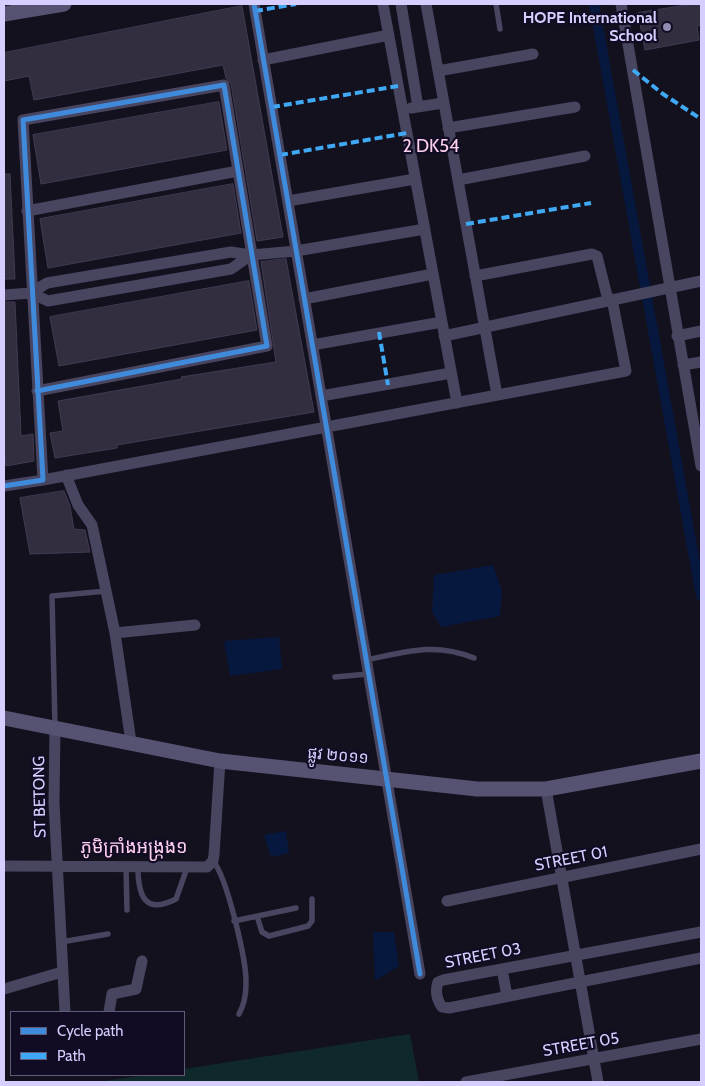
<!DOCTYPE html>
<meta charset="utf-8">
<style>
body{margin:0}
#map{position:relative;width:705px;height:1086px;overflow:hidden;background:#14111e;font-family:Cabin,sans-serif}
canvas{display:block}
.frame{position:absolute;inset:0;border:5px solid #d6ceff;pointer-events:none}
.legend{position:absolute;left:10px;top:1011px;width:175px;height:65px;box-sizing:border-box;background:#110c23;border:1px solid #605a7b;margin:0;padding:6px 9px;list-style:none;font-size:15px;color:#d6ceff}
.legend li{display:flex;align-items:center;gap:10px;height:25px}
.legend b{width:25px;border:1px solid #605a7b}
</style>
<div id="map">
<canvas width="705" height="1086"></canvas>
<div class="frame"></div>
<ul class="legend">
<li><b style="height:6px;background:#408adc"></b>Cycle path</li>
<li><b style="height:6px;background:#3fa9f5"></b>Path</li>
</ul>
</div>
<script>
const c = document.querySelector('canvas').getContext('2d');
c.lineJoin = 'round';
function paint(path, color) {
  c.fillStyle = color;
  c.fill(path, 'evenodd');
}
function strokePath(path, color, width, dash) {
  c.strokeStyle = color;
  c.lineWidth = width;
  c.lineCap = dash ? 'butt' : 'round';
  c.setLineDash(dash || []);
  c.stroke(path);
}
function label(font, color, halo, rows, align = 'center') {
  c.font = font + ' Cabin,"Noto Sans Khmer",sans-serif';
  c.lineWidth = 4.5;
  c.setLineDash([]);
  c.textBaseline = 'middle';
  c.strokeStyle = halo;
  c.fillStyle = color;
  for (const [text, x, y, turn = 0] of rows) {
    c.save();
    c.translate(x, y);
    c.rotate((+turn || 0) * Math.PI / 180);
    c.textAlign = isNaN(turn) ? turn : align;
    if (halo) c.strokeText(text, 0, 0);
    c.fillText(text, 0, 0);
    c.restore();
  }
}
paint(new Path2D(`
 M410,1034L419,1082H98L146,1075H184V1069Z`), '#0f292b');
paint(new Path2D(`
 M493,565L502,591L500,616L441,627L432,612L434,575Z
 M279,637L282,669L230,676L224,641Z
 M286,831L289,853L271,857L264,835Z
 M373,932H394L399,966L375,981Z`), '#07183f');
strokePath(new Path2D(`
 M594,4L701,596`), '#07183f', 10);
const building = new Path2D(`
 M693,4H701V25L697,26L699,40L645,50L638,13Z
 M242,6L283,237L257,241L231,84L226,78L223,65L34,100L29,76L4,81V53Z
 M219,102L227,150L41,184L33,135Z
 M4,174H10L15,279H4Z
 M233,184L241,233L48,268L40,219Z
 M286,259L314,412L117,445V448L55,458L50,433L63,431L58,401L182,379L181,377L276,362L261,262Z
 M249,281L257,330L59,366L50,317Z
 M4,302H15L21,436L33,434L34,461L6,466L4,451Z
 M64,491L70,506L74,529L85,530L90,552L30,554L20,498Z`);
paint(building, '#322e40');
strokePath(building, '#413b52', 1);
strokePath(new Path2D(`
 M496,4L500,29
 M366,660C406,652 434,642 474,658
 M335,677L368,674
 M55,726L52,596L107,591
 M213,861C227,877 247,962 246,984C246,994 244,1005 239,1014
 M126,867L127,910
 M138,867C138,896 145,915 176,899L187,868
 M257,916L262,932L269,936L308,926L312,921V899
 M234,921L296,908
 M61,942L108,934`), '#47455f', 5.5);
strokePath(new Path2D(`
 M254,4L420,974
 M383,4L457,403
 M401,4L418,107
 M426,4L497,395
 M621,4L701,466
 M263,60L389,35
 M438,71L533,54
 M411,108L443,103
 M448,128L575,107
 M458,180L585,156
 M288,201L415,179
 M27,211L238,171
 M475,276L592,254L597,256L608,300
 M31,293L48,301L231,269L251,255
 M4,295L31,293L47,283L231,252L251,255L296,251L425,229
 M304,299L433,274
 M444,336L701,281
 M677,336L701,331
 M312,345L442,322
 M683,365L701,362
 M321,396L451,373
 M66,475L78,505L92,525L115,633L131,742
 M43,480L626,371L612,299
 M4,486L43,480L23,120L224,85L267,346L37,391
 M115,633L195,625
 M55,728L54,803L65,1012
 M546,789L598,1082
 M4,866L207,867L213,861L214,855L220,761
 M447,901L701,849
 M701,932L443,980L438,982C435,991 437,1000 442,1007L449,1008L701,958
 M502,969L507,996
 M4,989L62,972
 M109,1012L112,994L136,989L142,961
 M466,1082L701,1039`), '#47455f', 11);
strokePath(new Path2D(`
 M4,14L64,4
 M4,718L220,761L477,789H546L701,761`), '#555272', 15);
strokePath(new Path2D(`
 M255,11L296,4
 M633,70L663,94L701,119
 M272,107L398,86
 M280,155L407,133
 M466,224L591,203
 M379,332L388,385`), '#3fa9f5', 4, [8, 4]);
strokePath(new Path2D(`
 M254,4L420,974
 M4,486L43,480L23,120L224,85L267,346L37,391`), '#408adc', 5);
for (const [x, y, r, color] of [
 [667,27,5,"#928cb0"]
]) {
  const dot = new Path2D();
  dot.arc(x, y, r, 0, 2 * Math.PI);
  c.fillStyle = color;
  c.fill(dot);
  strokePath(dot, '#110c23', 2);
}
label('bold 16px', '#d6ceff', '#110c23', [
 ["HOPE International",657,18],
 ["School",657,36]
], 'right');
label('16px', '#d6ceff', '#110c23', [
 ["ផ្លូវ ២០១១",338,756,5],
 ["ST BETONG",40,797,-91],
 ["STREET 01",571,859,-11],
 ["STREET 03",483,956,-11],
 ["STREET 05",581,1045,-10]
]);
label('18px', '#ffd0ec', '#110c23', [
 ["2 DK54",431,147],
 ["ភូមិក្រាំងអង្រ្កង១",134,848]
]);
</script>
